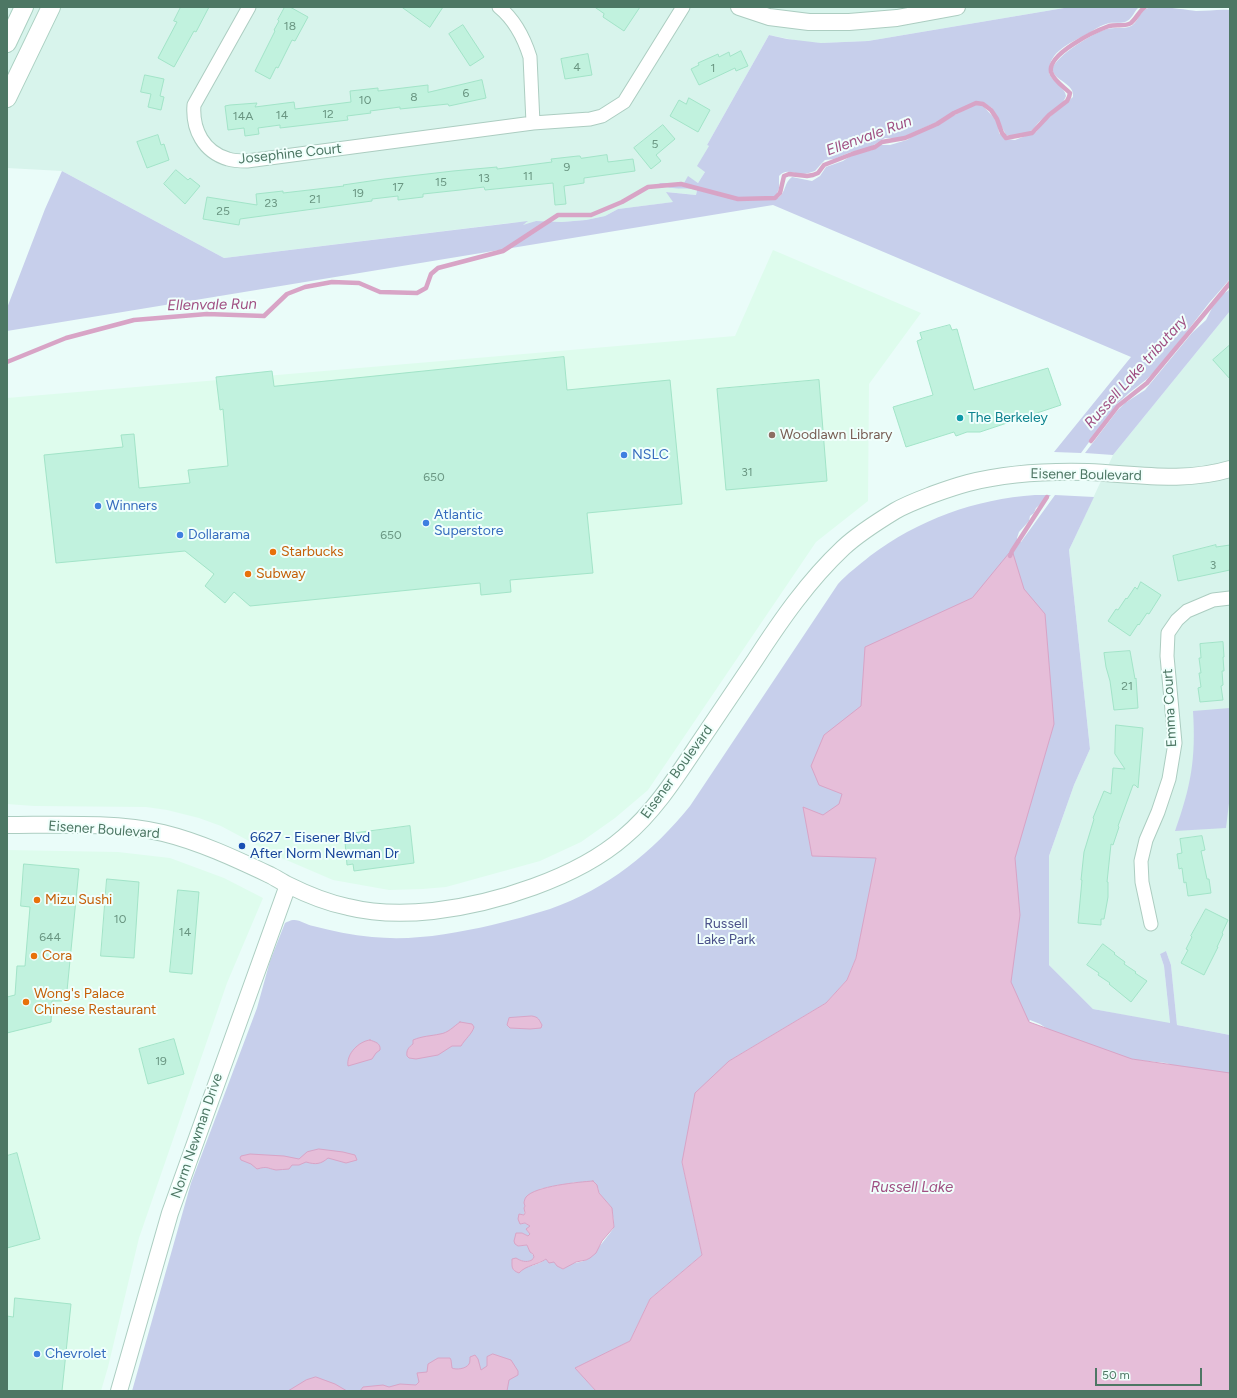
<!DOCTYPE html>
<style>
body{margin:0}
#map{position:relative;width:1237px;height:1398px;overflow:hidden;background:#eafcf9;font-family:Figtree,sans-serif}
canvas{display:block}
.frame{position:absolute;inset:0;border:8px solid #4d7764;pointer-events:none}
.scale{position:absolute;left:1095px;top:1368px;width:107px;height:18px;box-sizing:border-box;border:2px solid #4d7764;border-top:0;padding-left:5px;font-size:12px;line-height:14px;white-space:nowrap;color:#4d7764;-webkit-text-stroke:3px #f0fffc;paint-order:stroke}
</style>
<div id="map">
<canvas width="1237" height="1398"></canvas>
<div class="frame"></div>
<div class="scale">50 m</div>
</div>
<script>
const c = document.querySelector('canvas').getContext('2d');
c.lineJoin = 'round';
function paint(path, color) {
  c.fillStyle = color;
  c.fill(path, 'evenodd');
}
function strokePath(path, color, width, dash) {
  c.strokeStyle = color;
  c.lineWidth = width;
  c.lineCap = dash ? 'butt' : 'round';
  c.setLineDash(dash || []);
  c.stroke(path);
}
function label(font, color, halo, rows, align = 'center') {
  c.font = font + ' Figtree,sans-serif';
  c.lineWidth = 4;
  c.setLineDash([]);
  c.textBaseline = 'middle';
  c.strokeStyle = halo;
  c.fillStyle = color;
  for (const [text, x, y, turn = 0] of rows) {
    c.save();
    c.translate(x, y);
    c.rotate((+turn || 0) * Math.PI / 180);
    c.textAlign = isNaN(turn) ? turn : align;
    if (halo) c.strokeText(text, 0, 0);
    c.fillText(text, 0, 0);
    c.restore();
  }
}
paint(new Path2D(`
 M7,7H1070L868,41L821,43L804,42L769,35L707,145L709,146L705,172L698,183L688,177L684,183L660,184L667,187L685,188L695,189L697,190L696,195L667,192L674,202L618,209L605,216L586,220L562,222L536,221L524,226L523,224L527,222L510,223L224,258L62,171L7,168Z
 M1230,311V1035L1177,1025L1171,965L1166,951L1160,954L1164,966L1170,1024L1093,1009L1049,965V856L1074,785L1090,749L1069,550L1113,455Z`), '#d8f4ec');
paint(new Path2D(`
 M773,250L921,313L869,384L868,501L816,542L648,790L615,818L581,842L540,861L446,887L423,889L389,890L333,880L277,856L221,826L199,818L167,810L146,807L34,806L7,804V398L735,336Z
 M7,850L118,852L170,858L224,878L263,898L227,983L139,1238L108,1367L101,1391H7Z`), '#defced');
paint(new Path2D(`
 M1070,7H1139C1134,11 1133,18 1127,21C1122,24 1115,22 1109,23C1101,25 1094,30 1087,34C1071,43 1048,51 1049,73C1052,82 1065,87 1066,96C1062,108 1048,114 1039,122C1035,126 1033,130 1028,133C1023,135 1012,136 1006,135L992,108L984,103L976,102L954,112L941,121L930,125L901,138H885L869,148L851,152L834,159L825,160L822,163L815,171C811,172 806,174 802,174C793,174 786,168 779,176V188L776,197L778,198C786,193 784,182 792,177L812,181L820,176L826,167L843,161L852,155L872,150L880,145H890L907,140L919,132L937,126L951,117L976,104L983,106L998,122L999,133L1005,139L1015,140L1036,132L1044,122L1073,97C1075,83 1054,81 1052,69C1057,55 1093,33 1107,29C1114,27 1122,29 1129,27C1138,24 1139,11 1148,8C1156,5 1186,10 1196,11C1208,11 1219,9 1230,10V279L1209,303L1164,361L1147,379L1129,393L1118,403L1081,453L1054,452L1131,357L773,205L7,331V308L45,209L62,171L224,258L528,221L523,225L536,221L562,222L586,220L605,216L618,209L673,202L666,192L696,195L697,190C686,186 669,192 659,183H684L688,176L698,183L705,172L697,166L709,146L707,145L769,35L787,39L821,43L868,41Z
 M1230,288V311L1113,455L1085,453L1117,411L1125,403L1145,390L1192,333L1206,320L1212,308L1223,294L1229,290Z
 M1035,495H1051L1036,508L1034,513L1030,516L1029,521L1019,532L1017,538L1018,541L1021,542L1055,495L1094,497L1069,550L1090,749L1074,785L1049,856V965L1093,1009L1170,1023L1164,966L1160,954L1166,951L1171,965L1177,1025L1230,1035V1075L1185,1070L1166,1063L1127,1059L1052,1032L1040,1024L1030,1020L1029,1022L884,835L856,958L847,980L826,1003L729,1061L682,1162L702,1255L650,1299L630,1341L576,1368L596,1391H544L537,1390V1391H132L191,1183L257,1008L270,961L285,923C287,922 291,920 293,920C299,919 307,925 313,926C332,931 352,935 372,937C413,941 452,934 492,925C512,920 531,915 550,909C607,889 653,852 690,806L838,584C847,574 859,565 870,556C918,520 975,499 1035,495ZM577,1182L598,1188C598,1197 610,1202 612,1211C613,1215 614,1223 614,1227C613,1230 591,1258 586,1260C577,1264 573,1261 563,1269L554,1262L546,1259C536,1267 523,1268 512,1266L513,1264L519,1260C524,1262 527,1263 532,1260L534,1257L527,1245L518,1246L522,1233L528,1236L530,1234L527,1230L530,1226L525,1223L521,1224V1214L524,1215L525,1206L540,1189Z
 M1230,708V795L1226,828L1175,831C1191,786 1196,759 1193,711Z`), '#c7cfeb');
const water = new Path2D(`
 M1012,550L1024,589L1045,614L1054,724L1015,858L1020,915L1011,982L1029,1022L1132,1059L1230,1073V1391H596L575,1368L630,1341L650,1299L702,1255L682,1162L695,1093L729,1061L826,1003L847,980L856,958L876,858L812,856L803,807L823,815L839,804L842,794L819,785L811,766L824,735L861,706L865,647L972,598Z
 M532,1016C539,1017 539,1020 542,1025L541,1028L530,1029L510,1028L507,1025L509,1018Z
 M460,1022L472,1024L474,1027C472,1034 465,1039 461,1046H452L438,1055L416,1059L409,1058L407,1056C406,1050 409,1047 413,1044V1040C422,1036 431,1036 440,1034C448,1033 453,1027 460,1022Z
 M370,1040C375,1042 381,1043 380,1050L376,1053L372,1059L348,1066C346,1054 359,1041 370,1040Z
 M319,1149L343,1152L355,1155L357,1160L346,1163L328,1158C321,1164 316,1165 306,1162L299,1165H292L289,1169C285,1169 280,1170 276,1170C266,1168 268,1166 257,1169L251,1164L241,1160L240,1158L241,1156L250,1154L284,1156L299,1159L307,1152Z
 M593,1181L597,1185L599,1193L612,1208L614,1227L602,1241L596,1253L590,1258L586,1260L576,1262L563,1269L557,1266L554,1262L549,1263L546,1259C538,1265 526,1265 519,1273C511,1270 512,1267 512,1259L516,1258C521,1261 526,1263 532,1260L534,1257L533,1254L530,1252L527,1245L518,1246L515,1244L514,1241L516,1233H522L528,1236L530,1234L526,1229L530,1226L525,1223L520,1224L518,1219L519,1214L524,1215L525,1213L524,1208L525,1206L524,1203C524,1202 525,1198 526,1197C535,1186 579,1182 593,1181Z
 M493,1354L511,1360L518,1371V1375L509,1380L507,1391H360L363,1387L383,1385L389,1387L400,1384L416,1385L419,1382L417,1373L427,1372L428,1364L438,1358H450L451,1360L452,1368C456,1370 466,1369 469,1364C470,1363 470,1359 470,1357L475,1355L478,1359L481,1370L487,1366V1357Z
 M316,1377L335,1384L347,1391H288L306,1380Z`);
paint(water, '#e6bed9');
strokePath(water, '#d8a4c6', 1);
strokePath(new Path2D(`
 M7,362L66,338L134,320L207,314L264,316L287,294L305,287L332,282L359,283L380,292L417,293L426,288L431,274L438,268L503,251L558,215H591L622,202L648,187L681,184L738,199L775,198L780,193L784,176L789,174L807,176L813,175L818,173L824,165L852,154L875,147L882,142L905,138L937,124L954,113L976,103L983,104L991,110L997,119L1002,133L1006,138L1032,133L1049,115L1067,101L1069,97L1070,93C1064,87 1053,80 1051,72C1047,54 1095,31 1109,26C1116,24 1125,27 1131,23C1137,18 1139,11 1145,7
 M1091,441L1118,406L1147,383L1230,283
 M1010,556L1012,551L1047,497`), '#d8a4c6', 4.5);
const building = new Path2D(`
 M181,7H209L196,32L194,31L174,67L158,58L177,22L174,21Z
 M285,7H290L308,17L295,41L292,40L278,68L276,67L270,79L255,71L275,31L274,30L279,21L278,20Z
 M402,7H443L430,27Z
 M595,7H640L624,31L603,17L604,14Z
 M463,25L484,57L470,66L449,34Z
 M741,51L748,66L736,71L735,68L699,85L691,69L699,65L698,63L718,54L719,57L729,52L730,56Z
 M588,54L592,75L565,79L561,59Z
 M145,75L164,79L160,96L164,97L161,110L148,107L151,94L141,92Z
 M482,80L486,98L449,106L448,104L400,109V107L370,111L371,113L347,116L348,120L280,128V125L258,128L259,134L245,136L244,128L228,130L225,106L230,105L257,103L255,107L294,102L295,109L351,102L350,91L378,88V91L428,85V92Z
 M689,98L710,110L698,132L670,116L679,100L686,104Z
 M663,125L675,139L656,155L661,161L651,169L634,148Z
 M158,135L161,145L164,144L169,160L147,168L137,142Z
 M607,155L608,162L633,159L635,171L584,178V183L564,186L566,204L555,205L553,183L485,190L484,187L460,190L423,194V197L398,200V196L372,199V201L240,219L239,225L203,219L207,197L257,205L256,194L283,191V193L344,186L343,185L384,179L453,171L497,167V169L552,162L551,159L578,156H580L581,158Z
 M176,170L188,180L190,178L200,186L185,204L164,184Z
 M950,325L952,330L957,329L974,390L1048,368L1061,405L980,432H967L956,436L954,432L906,447L893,407L933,395L917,341L922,339L920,333Z
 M1230,345V379L1213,360Z
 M564,357L567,390L670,380L682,504L587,513L593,573L510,580L511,592L481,595L480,583L250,606L234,592L225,603L205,586L214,574L185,551L56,563L44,455L123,447L121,435L134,434L139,488L190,483L188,470L228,466L223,409L220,410L216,377L272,371L274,386Z
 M819,380L827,481L726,490L717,389Z
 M1216,545V547L1230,545V570L1178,581L1173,556Z
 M1141,582L1161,595L1149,614L1147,613L1139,625L1138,624L1130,636L1108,621L1116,609L1118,610L1126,598L1127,599L1135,587L1137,589Z
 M1223,642L1224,657H1223L1224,671H1222L1223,685L1221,686L1223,700L1200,702L1198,688L1201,687L1199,673H1201L1199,658H1201L1200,644Z
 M1130,651L1135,679L1136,678L1138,708L1114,710L1110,681L1106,667L1104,653Z
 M1116,725L1143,728L1138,788L1135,785H1133L1118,826L1119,827L1113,845L1111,844L1107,882H1108V897L1104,919H1101V925L1078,923L1082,880H1081L1084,852L1094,819L1093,818L1104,791L1111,794L1113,768L1125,769L1115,754Z
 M410,826L414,863L354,871L353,864L347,865L345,842L350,841L349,834Z
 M1202,836L1205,850L1201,851L1207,879H1209L1211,893L1188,896L1186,882L1184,883L1182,868L1179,869L1177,854L1182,853L1180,839Z
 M24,864L79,869L66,1001H52L51,1022L7,1033V997L15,995L17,966H25L30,907L21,906Z
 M107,879L139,882L134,958L101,956Z
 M178,890L199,892L192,974L170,972Z
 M1206,909L1228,920L1222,933L1223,934L1217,947H1218L1204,975L1181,963L1188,950L1186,949L1192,937L1191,936Z
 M1103,944L1115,953L1114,954L1125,962L1124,964L1136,972L1135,973L1147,981L1131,1002L1109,984L1110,983L1098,975L1099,973L1087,965Z
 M174,1039L184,1074L148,1084L139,1049Z
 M17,1153L40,1239L7,1248V1156Z
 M15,1298L71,1304L62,1391H7V1316L13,1317Z`);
paint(building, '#c1f2de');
strokePath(building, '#a2e4c8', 1);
const minor = new Path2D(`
 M249,7L194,105C192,130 204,152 228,159C234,161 241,161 247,161L533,123L590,119L602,116L624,102L683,7
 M499,7C515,20 524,38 530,57L533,123
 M1151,924L1142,882L1141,861L1146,840L1158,812L1169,779L1175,743L1167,656L1168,633L1177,620L1187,611L1213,600L1230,598`);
const tertiary = new Path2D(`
 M739,7L769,17L809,22H849L897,18L957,7
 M7,825C56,825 116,822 163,833C200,842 236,859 270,875C276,878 282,882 288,885C306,894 328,903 348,907C376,914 405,914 433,911C494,904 577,878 624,837C655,811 677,776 699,743C718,715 736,688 755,660C781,620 808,581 843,548C858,534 877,522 895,511C907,504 921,499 934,494C945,490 957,486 968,483C1007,473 1048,471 1088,472C1136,474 1184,483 1230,469
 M119,1391L170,1213L288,885`);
const secondary = new Path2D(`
 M7,43L24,7
 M7,98L51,7`);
strokePath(minor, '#accdc1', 15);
strokePath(tertiary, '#accdc1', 18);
strokePath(secondary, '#abd0c2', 20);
strokePath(minor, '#fff', 13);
strokePath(tertiary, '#fff', 16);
strokePath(secondary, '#fff', 18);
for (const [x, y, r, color] of [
 [960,418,4,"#0f9aa8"],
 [772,435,4,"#8d6e63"],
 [624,455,4,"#3f7fe0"],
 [98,506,4,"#3f7fe0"],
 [426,523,4,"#3f7fe0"],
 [180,535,4,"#3f7fe0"],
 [273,552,4,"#e8710a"],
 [248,574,4,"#e8710a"],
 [242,846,4,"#1a4fb4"],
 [37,900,4,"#e8710a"],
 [34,956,4,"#e8710a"],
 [26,1002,4,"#e8710a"],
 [37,1354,4,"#3f7fe0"]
]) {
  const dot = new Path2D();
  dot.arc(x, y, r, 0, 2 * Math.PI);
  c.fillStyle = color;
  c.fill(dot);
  strokePath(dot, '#f0fffc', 1.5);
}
label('12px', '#6a9682', null, [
 ["18",290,26],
 ["4",577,67],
 ["1",713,68],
 ["6",466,93],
 ["8",414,97],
 ["10",365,100],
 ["12",328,114],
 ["14",282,115],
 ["14A",243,116],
 ["5",655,144],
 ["9",567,167],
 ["11",528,176],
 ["13",484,178],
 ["15",441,182],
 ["17",398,187],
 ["19",358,193],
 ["21",315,199],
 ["23",271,203],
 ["25",223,211],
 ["31",747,472],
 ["650",434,477],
 ["650",391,535],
 ["3",1213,565],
 ["21",1127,686],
 ["10",120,919],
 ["14",185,932],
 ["644",50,937],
 ["19",161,1061]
]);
label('14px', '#4d7764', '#f0fffc', [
 ["Josephine Court",290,154,-6],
 ["Eisener Boulevard",1086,475,1],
 ["Emma Court",1170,708,-93],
 ["Eisener Boulevard",677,772,-54],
 ["Eisener Boulevard",104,830,4],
 ["Norm Newman Drive",197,1136,-71]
]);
label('14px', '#0d838f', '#f0fffc', [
 ["The Berkeley",968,418]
], 'left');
label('14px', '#785e54', '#f0fffc', [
 ["Woodlawn Library",780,435]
], 'left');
label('14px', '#366cbe', '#f0fffc', [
 ["NSLC",632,455],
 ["Winners",106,506],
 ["Atlantic",434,515],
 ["Superstore",434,531],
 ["Dollarama",188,535],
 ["Chevrolet",45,1354]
], 'left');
label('14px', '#c56008', '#f0fffc', [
 ["Starbucks",281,552],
 ["Subway",256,574],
 ["Mizu Sushi",45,900],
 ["Cora",42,956],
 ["Wong's Palace",34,994],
 ["Chinese Restaurant",34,1010]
], 'left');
label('14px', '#164399', '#f0fffc', [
 ["6627 - Eisener Blvd",250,838],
 ["After Norm Newman Dr",250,854]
], 'left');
label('14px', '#4a5189', '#f0fffc', [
 ["Russell",726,924],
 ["Lake Park",726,940]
]);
label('italic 15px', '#a05083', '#f0fffc', [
 ["Ellenvale Run",869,136,-20],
 ["Ellenvale Run",212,305,-1],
 ["Russell Lake tributary",1136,372,-48],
 ["Russell Lake",912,1188]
]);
</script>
